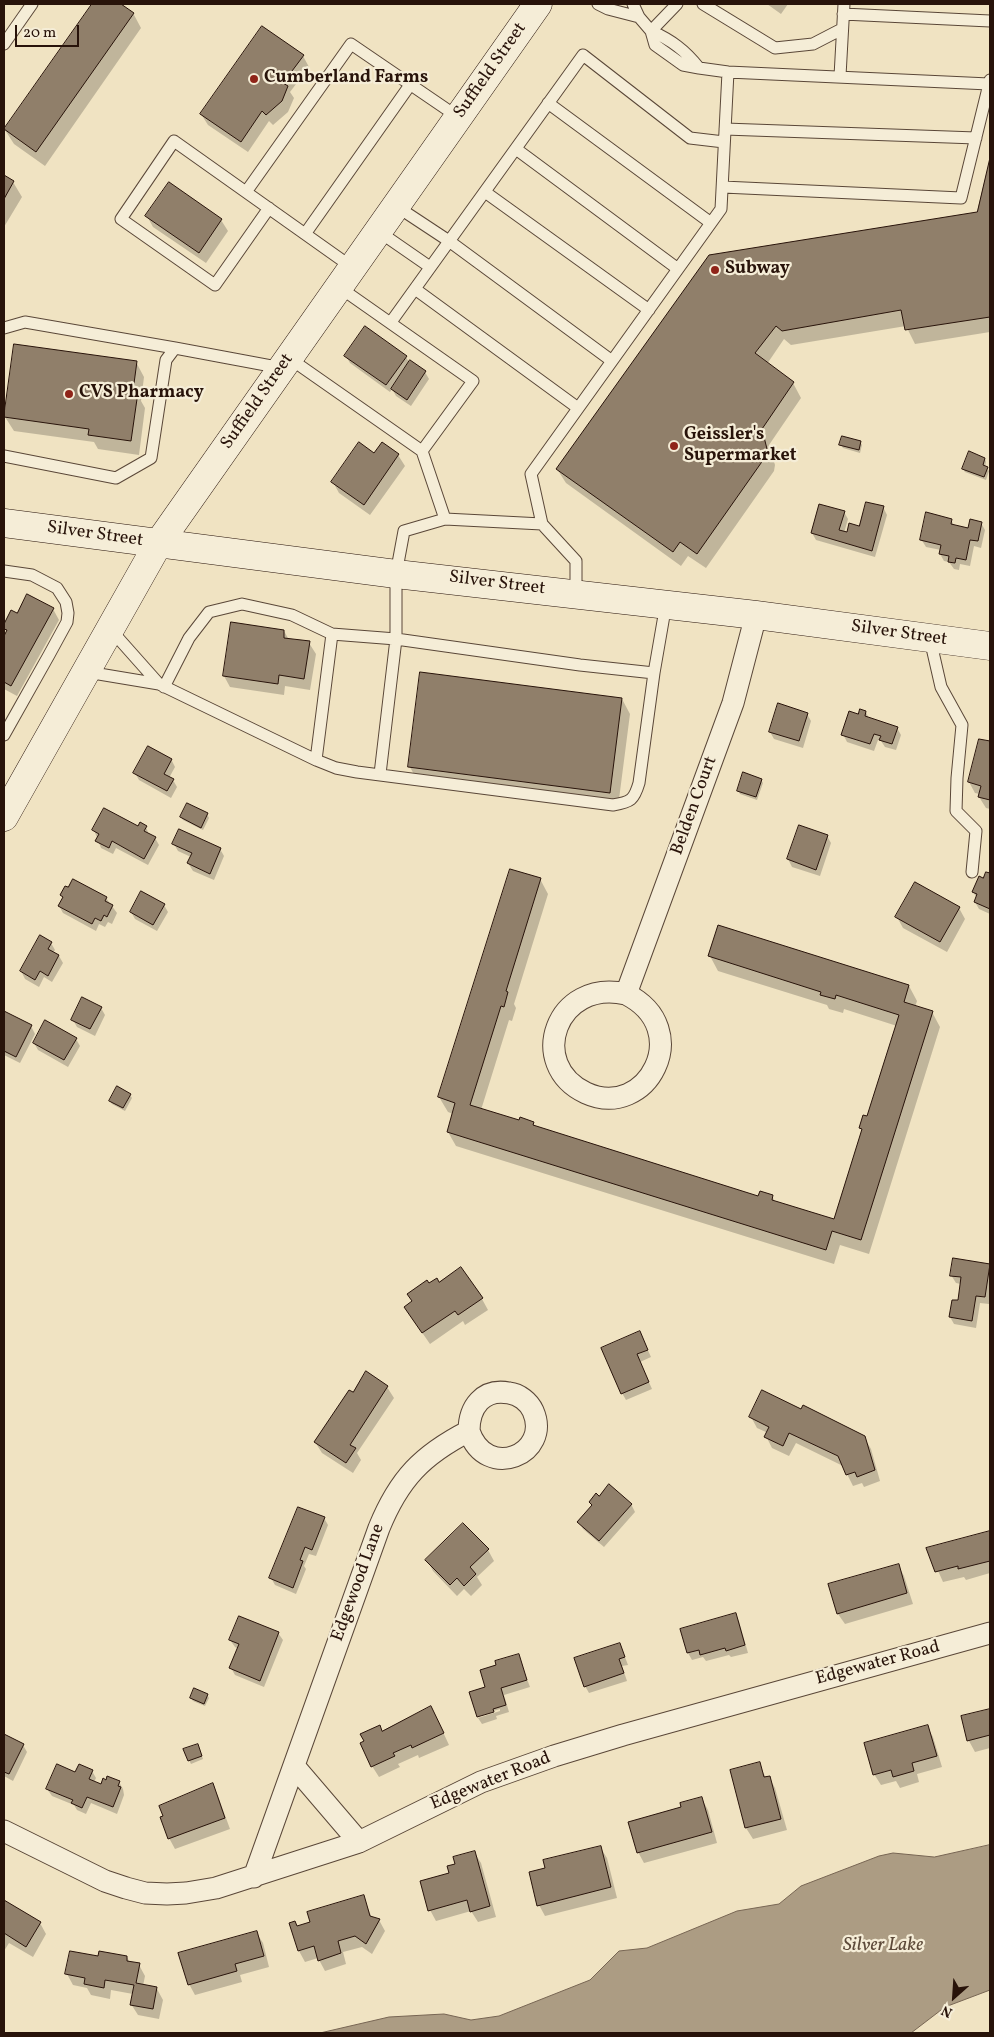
<!DOCTYPE html>
<style>
body{margin:0}
#map{position:relative;width:994px;height:2037px;overflow:hidden;background:#f0e3c2;font-family:Vollkorn,serif}
canvas{display:block}
.frame{position:absolute;inset:0;border:5px solid #28130a;pointer-events:none}
.north{position:absolute;left:929px;top:1972px;width:50px;height:50px;-webkit-text-stroke:4px #f5edd7;paint-order:stroke;rotate:206deg;font-size:14px;font-weight:700;line-height:20px;text-align:center;color:#28130a}
.north::after{content:'';display:block;margin:auto;width:18px;height:22px;background:#28130a;clip-path:polygon(50% 0,100% 100%,50% 72%,0 100%)}
.scale{position:absolute;left:15px;top:25px;width:64px;height:22px;box-sizing:border-box;border:2px solid #28130a;border-top:0;padding-left:6px;font-size:15px;line-height:18px;white-space:nowrap;color:#28130a;-webkit-text-stroke:4px #f5edd7;paint-order:stroke}
</style>
<div id="map">
<canvas width="994" height="2037"></canvas>
<div class="frame"></div>
<div class="north">N</div>
<div class="scale">20 m</div>
</div>
<script>
const c = document.querySelector('canvas').getContext('2d');
c.lineJoin = 'round';
function paint(path, color) {
  c.fillStyle = color;
  c.fill(path, 'evenodd');
}
function strokePath(path, color, width, dash) {
  c.strokeStyle = color;
  c.lineWidth = width;
  c.lineCap = dash ? 'butt' : 'round';
  c.setLineDash(dash || []);
  c.stroke(path);
}
function label(font, color, halo, rows, align = 'center') {
  c.font = font + ' Vollkorn,serif';
  c.lineWidth = 4.5;
  c.setLineDash([]);
  c.textBaseline = 'middle';
  c.strokeStyle = halo;
  c.fillStyle = color;
  for (const [text, x, y, turn = 0] of rows) {
    c.save();
    c.translate(x, y);
    c.rotate((+turn || 0) * Math.PI / 180);
    c.textAlign = isNaN(turn) ? turn : align;
    if (halo) c.strokeText(text, 0, 0);
    c.fillText(text, 0, 0);
    c.restore();
  }
}
const water = new Path2D(`
 M990,1845V1990L945,2007L911,2033H320L389,2017L444,2014L471,2020L499,2016L590,1980L619,1951L647,1948L737,1911L779,1904L801,1886L879,1856L893,1853L934,1857Z`);
paint(water, '#ac9c83');
strokePath(water, '#776553', 1);
paint(new Path2D(`
 M93,4H119L133,13L141,28L45,166L14,144L5,130Z
 M767,4H788L781,14Z
 M303,56L309,67L290,92L294,98L288,112L273,125L269,121L248,152L208,125L201,114Z
 M990,163V332L915,344L906,326L791,345L784,339L767,364L793,383L801,398L769,445L775,465L774,471L706,568L688,556L681,566L566,483L557,469L710,256L978,213Z
 M4,176L13,182L22,197L4,227Z
 M147,216L221,220L228,231L206,263L153,227Z
 M346,356L406,357L410,364L411,362L425,372L429,379L411,406L396,396L392,389L390,392L350,363Z
 M136,362L144,377L141,401L145,408L139,455L98,449L94,442L14,431L5,417Z
 M860,442L862,445L860,453L843,448L841,445Z
 M382,444L398,455L405,466L370,515L339,493L333,482L374,455Z
 M985,459L986,462L985,467L989,471L986,480L965,472L963,469Z
 M883,507L887,515L875,557L816,540L812,533L844,512L848,519L844,533L848,534L860,527Z
 M951,520L955,527L969,529L981,523L985,530L981,548L974,546L970,566L960,564L959,570L954,569L949,562L944,561L940,554L941,550L926,547L921,539Z
 M53,609L59,620L17,696L4,689V639L7,634L4,626L12,612L17,615Z
 M284,631L289,640L309,643L316,654L310,690L285,686L284,695L230,687L224,676Z
 M622,699L630,714L618,807L418,782L410,767Z
 M866,712L869,719L897,728L901,735L896,750L885,747L881,741L878,740L874,751L847,742L843,734L859,715Z
 M807,714L811,721L803,748L774,739L770,732Z
 M980,740L990,743V809L986,808L979,797L980,794L975,793L969,782Z
 M171,759L175,767L169,778L173,780L177,787L171,798L139,780L135,773Z
 M761,780L763,783L757,800L740,794L738,790Z
 M188,804L207,814L209,818L203,830L183,820L181,817Z
 M146,827L149,835L155,838L159,845L148,865L116,848L113,854L101,848L94,830Z
 M827,836L831,843L820,876L792,867L788,859Z
 M174,844L220,849L224,856L214,880L193,871L188,863L191,857L178,851Z
 M986,873L990,875V914L979,909L975,902L977,898L973,892Z
 M540,879L548,894L514,1004L516,1008L512,1021L509,1020L481,1110L520,1122L533,1123L536,1128L759,1197L772,1196L775,1202L835,1221L863,1132L861,1128L868,1118L897,1026L844,1009L843,1013L829,1009L827,1005L718,971L710,956L909,986L917,1001L915,1007L932,1012L940,1027L869,1254L840,1245L834,1264L456,1146L448,1132L453,1114L448,1112L439,1097Z
 M61,895L106,898L117,913L112,924L108,922L105,927L99,924L96,931L63,913L59,906L63,898Z
 M164,905L168,912L157,931L135,919L131,912Z
 M959,908L965,919L947,952L903,928L897,917Z
 M51,943L55,950L53,953L59,956L63,963L52,982L44,977L39,987L25,979L21,971Z
 M101,1008L105,1015L95,1036L77,1027L73,1020Z
 M4,1013L31,1026L35,1034L20,1063L4,1055Z
 M76,1039L80,1046L68,1067L38,1050L34,1043Z
 M130,1095L132,1098L125,1111L112,1104L110,1101Z
 M990,1265L989,1304L980,1303L976,1328L954,1324L950,1317L953,1301L959,1302L961,1284L956,1283L951,1275Z
 M439,1284L482,1299L488,1310L465,1325L463,1321L430,1344L412,1318L429,1285Z
 M640,1333L651,1357L640,1362L652,1389L626,1400L622,1393Z
 M387,1387L394,1398L357,1453L361,1460L353,1473L322,1453L315,1442Z
 M751,1417L864,1437L871,1449L880,1481L864,1487L862,1483L853,1486L843,1466L796,1443L789,1456L772,1448L766,1436L768,1433L757,1428Z
 M599,1498L631,1504L635,1512L604,1547L583,1529L579,1522L592,1506L590,1502Z
 M324,1518L328,1525L316,1556L309,1554L304,1566L306,1569L296,1594L275,1585L271,1578Z
 M990,1533V1573L966,1580L964,1577L943,1582L928,1548Z
 M488,1550L494,1561L477,1577L482,1585L471,1596L464,1589L457,1596L433,1571L427,1560Z
 M898,1565L904,1576L913,1604L845,1624L838,1614Z
 M735,1614L739,1621L748,1653L731,1657L729,1655L706,1661L703,1657L692,1660L688,1653Z
 M278,1633L283,1640L264,1687L235,1675L231,1668L238,1649L235,1647L230,1640Z
 M620,1644L628,1665L622,1666L627,1681L589,1693L585,1686Z
 M518,1655L530,1687L504,1695L509,1712L496,1716L497,1719L482,1724L478,1718L500,1711V1709L477,1716L487,1688L498,1666Z
 M207,1695L209,1698L205,1706L193,1701L191,1698Z
 M990,1710V1748L975,1752L969,1741L963,1717Z
 M437,1719L449,1745L419,1758L418,1755L398,1764L400,1767L379,1777L372,1766L382,1732Z
 M927,1726L933,1737L942,1767L917,1774L919,1782L900,1788L896,1781L881,1785L874,1774Z
 M4,1736L23,1745L27,1752L13,1781L4,1776Z
 M199,1748L203,1759L191,1764L189,1760Z
 M759,1764L766,1778L769,1777L775,1788L787,1830L753,1839L746,1828Z
 M92,1771L96,1778L94,1782L101,1785L119,1782L123,1789L124,1795L117,1814L91,1803L86,1814L77,1810L74,1805L52,1796L47,1789L76,1774Z
 M212,1785L218,1796L230,1829L175,1849L169,1838Z
 M702,1799L708,1810L717,1843L644,1863L638,1852L683,1808Z
 M600,1847L607,1858L617,1898L545,1916L539,1905L546,1869Z
 M474,1852L481,1863L496,1917L478,1922L471,1911L436,1921L430,1910L457,1865Z
 M363,1896L372,1918L379,1920L385,1931L372,1954L362,1947L343,1952L346,1964L325,1971L318,1958L305,1962L299,1951L291,1923L297,1927L312,1923Z
 M4,1901L40,1923L46,1934L33,1957L9,1943L4,1951Z
 M256,1932L263,1943L269,1967L240,1975L242,1982L195,1995L189,1984Z
 M127,1957L130,1963L139,1965L145,1976L143,1986L157,1989L163,2000L159,2019L138,2015L131,2004L133,1994L111,1990L110,1999L91,1995L87,1988L73,1985L67,1974L99,1958Z`), '#0003');
const building = new Path2D(`
 M92,4H121L134,13L36,152L4,129Z
 M262,26L304,55L283,83L288,86L282,101L266,115L262,111L241,142L200,114Z
 M990,158V317L905,330L901,310L782,331L776,326L755,353L794,382L762,429L767,449L766,456L697,554L680,542L673,552L556,469L709,255L977,212Z
 M4,175L14,181L4,199Z
 M169,182L222,219L199,253L145,216Z
 M365,326L407,356L386,385L344,356Z
 M14,344L137,361L133,391L138,392L131,441L88,435L89,429L4,417Z
 M410,360L426,371L407,400L391,389Z
 M842,436L861,441L859,450L839,445Z
 M359,442L374,453L382,442L399,454L364,505L331,482Z
 M969,451L985,458L983,465L988,467L984,477L962,469Z
 M866,502L884,506L872,551L811,533L819,504L845,511L839,530L847,532L849,523L859,526Z
 M926,512L952,519L951,524L968,528L970,519L982,522L978,541L970,540L966,560L956,558L955,563L948,562L949,556L939,554L941,545L920,540Z
 M27,594L54,608L11,686L4,682V636L7,630L4,629V624L11,610L17,613Z
 M231,622L284,630V638L310,641L304,679L279,675L278,684L223,676Z
 M420,672L622,698L610,793L408,767Z
 M778,703L808,713L799,741L769,732Z
 M860,709L866,711L865,716L898,727L892,744L879,740L881,736L874,734L870,744L841,735L849,711L858,714Z
 M979,739L990,741V800L978,797L981,786L968,782Z
 M148,746L172,759L164,774L174,779L167,791L133,773Z
 M743,772L762,779L756,797L737,791Z
 M187,803L208,813L201,828L180,817Z
 M104,808L138,826L140,822L147,826L144,831L156,837L144,859L112,841L109,848L95,841L99,834L92,830Z
 M799,825L828,835L816,870L787,859Z
 M179,829L221,848L210,874L187,863L192,853L172,844Z
 M510,869L541,878L506,991L508,992L504,1007L501,1006L470,1105L519,1120L520,1117L534,1122L533,1125L758,1196L760,1191L773,1195L772,1200L834,1219L862,1129L859,1128L863,1115L867,1116L899,1015L836,995L835,999L820,995L821,992L708,956L718,925L909,985L904,1002L933,1011L861,1240L832,1231L826,1250L447,1132L455,1103L438,1097Z
 M986,872L990,873V909L974,902L977,894L972,892L979,876L983,878Z
 M73,879L107,897L105,901L113,905L107,917L104,915L101,921L95,918L92,924L58,906L63,897L60,895L65,886L68,887Z
 M915,882L960,907L940,942L895,917Z
 M141,891L165,904L153,925L130,912Z
 M40,935L52,942L48,949L59,955L48,976L40,971L35,980L20,971Z
 M82,997L102,1007L90,1029L71,1020Z
 M4,1011L32,1025L16,1057L4,1051Z
 M45,1020L77,1038L64,1060L33,1043Z
 M117,1086L131,1094L123,1108L109,1101Z
 M953,1258L990,1264L985,1297L976,1296L972,1321L949,1317L952,1300H958L961,1277L950,1276Z
 M461,1267L483,1298L458,1315L455,1311L422,1333L404,1307L412,1301L407,1294L427,1280L429,1283L437,1278L439,1282Z
 M640,1331L648,1350L637,1354L649,1382L621,1394L601,1348Z
 M366,1371L388,1386L350,1445L356,1448L346,1463L314,1442L349,1390L353,1392Z
 M762,1390L801,1409L803,1405L865,1436L875,1470L857,1477L855,1472L846,1475L838,1456L789,1433L783,1446L764,1437L769,1427L749,1417Z
 M609,1484L632,1504L599,1541L577,1522L592,1505L589,1502L596,1493L599,1496Z
 M298,1507L325,1517L312,1550L305,1547L300,1560L303,1561L293,1588L269,1578Z
 M463,1523L489,1549L470,1567L476,1574L464,1586L457,1578L450,1585L425,1560Z
 M990,1531V1561L958,1569V1566L935,1572L926,1548Z
 M899,1564L907,1593L837,1614L828,1584Z
 M736,1613L745,1645L726,1651L725,1648L700,1655L699,1650L687,1653L680,1629Z
 M239,1616L279,1632L260,1681L229,1668L239,1644L229,1640Z
 M620,1643L625,1657L619,1659L624,1673L584,1687L574,1658Z
 M519,1654L527,1680L501,1688L506,1705L493,1709L494,1712L477,1717L469,1692L485,1687L480,1670L496,1665L495,1661Z
 M194,1688L208,1694L204,1704L190,1698Z
 M431,1706L444,1733L412,1748L411,1745L393,1753L395,1756L371,1767L360,1743L364,1741L360,1734L380,1725L382,1731Z
 M990,1709V1738V1735L967,1741L961,1716Z
 M928,1725L937,1756L912,1763L914,1771L893,1777L891,1770L873,1775L864,1743Z
 M4,1734L24,1744L9,1774L4,1772Z
 M198,1744L202,1756L188,1761L183,1749Z
 M760,1762L764,1777L770,1776L781,1819L745,1828L730,1770Z
 M57,1764L75,1772L79,1764L93,1770L89,1779L101,1784L103,1778L106,1780L107,1776L120,1781L118,1786L121,1787L113,1807L87,1797L82,1808L71,1803L73,1800L46,1789Z
 M213,1783L225,1818L168,1839L160,1817L163,1816L159,1806Z
 M702,1797L712,1832L637,1853L628,1822L681,1807L680,1803Z
 M601,1846L611,1887L537,1906L529,1872L545,1868L543,1860Z
 M475,1851L490,1906L470,1912L467,1900L428,1911L420,1881L449,1873L447,1866L455,1864L453,1857Z
 M364,1895L370,1916L380,1919L366,1944L355,1936L338,1941L341,1953L318,1961L314,1946L298,1951L289,1923L295,1921L297,1926L310,1922L307,1912Z
 M4,1900L41,1922L26,1947L4,1933Z
 M257,1931L264,1956L235,1964L237,1971L188,1985L178,1953Z
 M70,1951L98,1956L99,1951L127,1956V1961L140,1963L136,1983L157,1987L153,2009L130,2005L134,1985L105,1980L104,1988L84,1984L85,1978L65,1974Z`);
paint(building, '#907f6a');
strokePath(building, '#28130a', 1);
const lane = new Path2D(`
 M598,4L608,9L639,17L633,4
 M703,4L775,48L813,44L842,29
 M843,14L990,21
 M639,17L651,31L655,45L683,65L699,68C685,50 671,40 651,31
 M651,31L677,4
 M4,44L32,4
 M699,68L728,72L989,84L990,80
 M840,76L844,4
 M548,103L711,223
 M725,129L976,138
 M516,149L678,269
 M723,187L961,198L989,84
 M246,192L351,44L458,117
 M485,192L649,310
 M396,206L449,241L612,361
 M269,208L215,285L121,219L174,141L353,268
 M378,231L430,267
 M305,234L410,85
 M339,287L473,381L422,451L445,519
 M415,289L578,408
 M391,322L583,55L690,138L724,142
 M4,328L25,322L175,348
 M289,358L422,451
 M4,456L116,478L151,458L166,360L175,348L282,368
 M542,524L445,519L404,531L396,574V639L580,665L654,673L666,604
 M4,571L32,575L57,588L66,602L68,613L67,622L49,655L4,735
 M576,593V561L542,524L531,474L721,209L728,72
 M930,639L941,687L962,725L957,778L956,811L976,831L972,872
 M87,672L159,684L111,630
 M159,684L316,760L332,634L396,639L380,774
 M164,687L189,638L209,612L242,604L292,615L332,634
 M316,760L336,768L357,772L613,805C631,802 634,800 639,783L654,673`);
const street = new Path2D(`
 M626,994C696,1029 647,1121 586,1093C526,1065 556,978 626,994L733,703L756,615
 M294,1766L359,1842
 M4,1831L105,1881L126,1888L145,1893L167,1894L186,1893L216,1888L359,1842L481,1782L554,1756L623,1735L990,1633
 M254,1877L379,1528C399,1479 422,1455 469,1431C486,1482 552,1454 533,1411C529,1402 519,1394 509,1393C483,1388 469,1407 469,1431`);
const secondary = new Path2D(`
 M4,523L396,574L756,615L990,646
 M4,817L158,544L538,4`);
strokePath(lane, '#5a4738', 13);
strokePath(street, '#5a4738', 23);
strokePath(secondary, '#28130a', 29);
strokePath(lane, '#f5edd7', 11);
strokePath(street, '#f5edd7', 21);
strokePath(secondary, '#f5edd7', 28);
for (const [x, y, r, color] of [
 [254,79,5,"#8f2418"],
 [715,270,5,"#8f2418"],
 [69,394,5,"#8f2418"],
 [674,446,5,"#8f2418"]
]) {
  const dot = new Path2D();
  dot.arc(x, y, r, 0, 2 * Math.PI);
  c.fillStyle = color;
  c.fill(dot);
  strokePath(dot, '#f5edd7', 2);
}
label('18px', '#28130a', '#f5edd7', [
 ["Suffield Street",491,71,-55],
 ["Suffield Street",258,402,-55],
 ["Silver Street",95,535,8],
 ["Silver Street",497,584,7],
 ["Silver Street",899,634,8],
 ["Belden Court",695,806,-70],
 ["Edgewood Lane",359,1583,-70],
 ["Edgewater Road",878,1664,-15],
 ["Edgewater Road",491,1782,-22]
]);
label('bold 18px', '#28130a', '#f5edd7', [
 ["Cumberland Farms",264,79],
 ["Subway",725,270],
 ["CVS Pharmacy",79,394],
 ["Geissler's",684,436],
 ["Supermarket",684,457]
], 'left');
label('italic 19px', '#5d4a3a', '#f5edd7', [
 ["Silver Lake",883,1947]
]);
</script>
